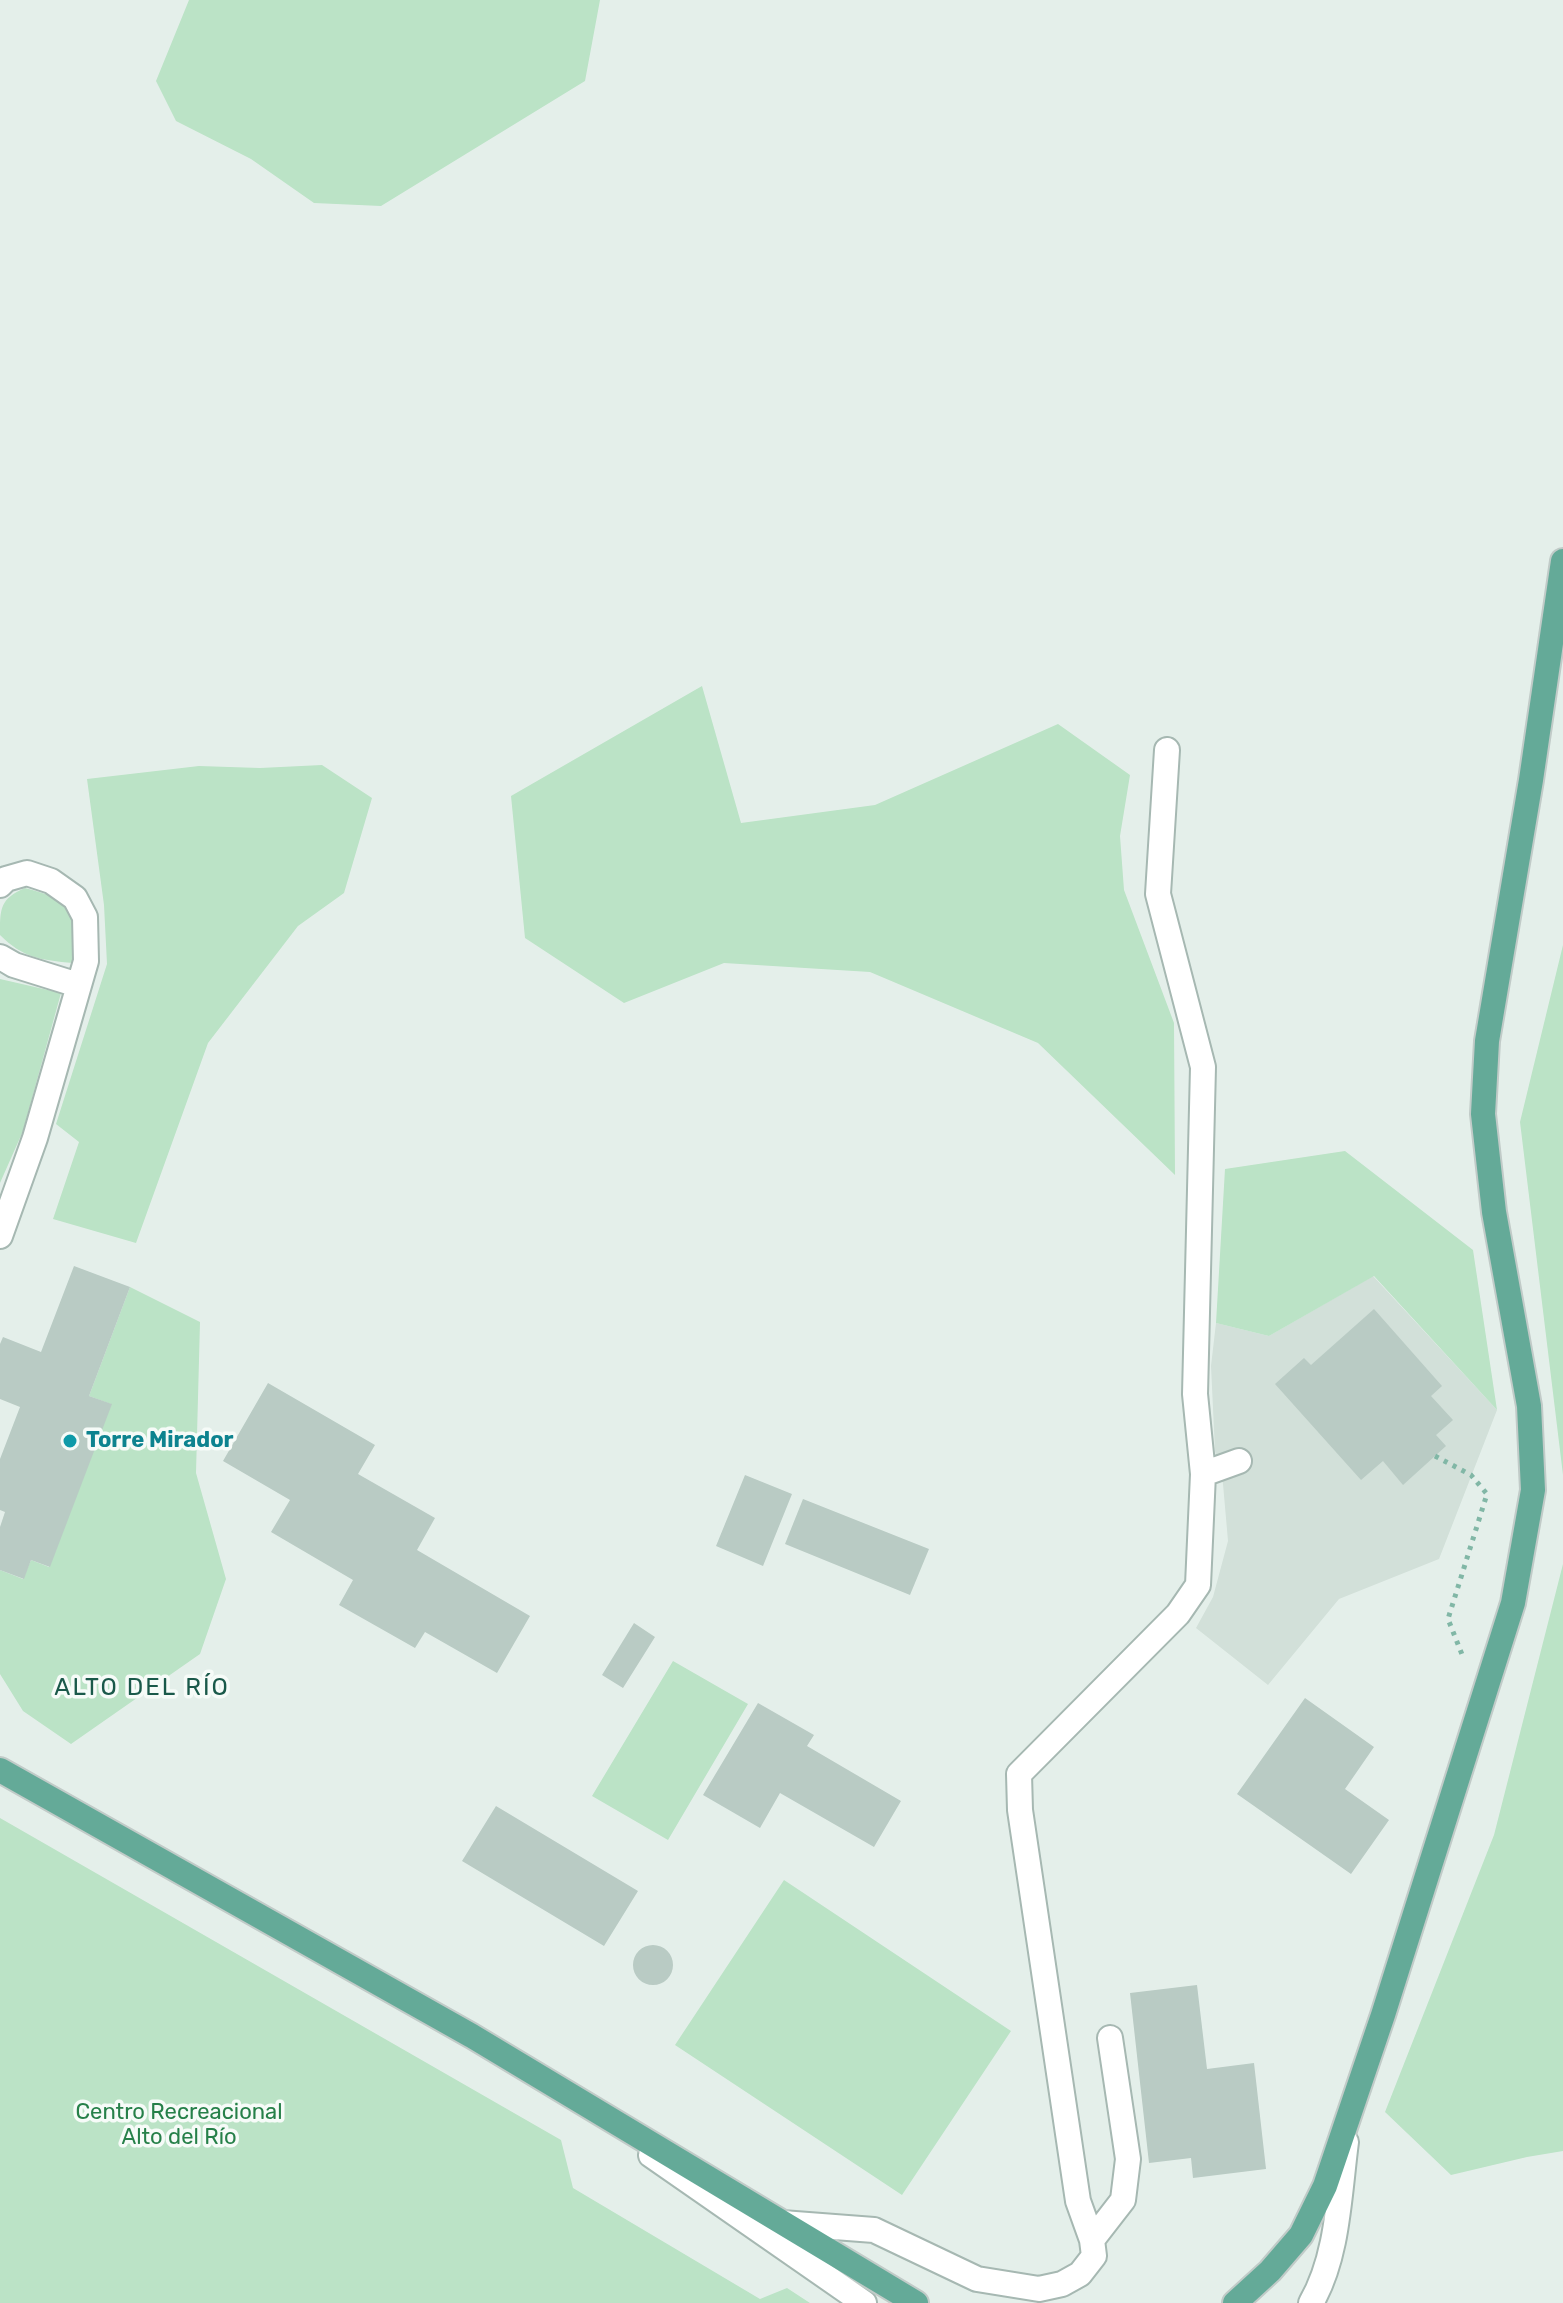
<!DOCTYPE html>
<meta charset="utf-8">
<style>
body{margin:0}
canvas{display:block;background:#e4efea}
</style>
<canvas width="1563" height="2303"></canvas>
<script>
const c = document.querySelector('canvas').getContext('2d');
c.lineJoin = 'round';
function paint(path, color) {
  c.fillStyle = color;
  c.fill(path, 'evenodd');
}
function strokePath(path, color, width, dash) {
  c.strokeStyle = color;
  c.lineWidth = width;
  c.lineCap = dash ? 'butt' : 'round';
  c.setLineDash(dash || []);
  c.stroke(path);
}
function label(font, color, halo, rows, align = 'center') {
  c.font = font + ' Rubik,sans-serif';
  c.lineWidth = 7;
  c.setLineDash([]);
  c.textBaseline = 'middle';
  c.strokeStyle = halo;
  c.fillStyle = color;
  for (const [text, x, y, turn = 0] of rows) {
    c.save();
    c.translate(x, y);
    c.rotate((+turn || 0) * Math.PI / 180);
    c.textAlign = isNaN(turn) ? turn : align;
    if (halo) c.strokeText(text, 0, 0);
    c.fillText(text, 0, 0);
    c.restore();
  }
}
paint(new Path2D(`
 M1373,1276L1497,1410L1439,1559L1339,1599L1268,1685L1196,1628L1213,1597L1228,1541L1223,1484L1215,1451L1211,1366L1216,1323L1269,1336Z`), '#d2e0d9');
paint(new Path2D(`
 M189,0H600L585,81L381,206L314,203L251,159L176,121L156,81Z
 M702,686L741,823L875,805L1058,724L1130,775L1120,836L1124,890L1174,1023L1175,1175L1038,1043L870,972L724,963L624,1003L525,938L511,796Z
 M322,765L372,798L344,893L298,926L208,1043L136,1243L53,1219L79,1142L56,1124L107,964L104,905L87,779L199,766L260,768Z
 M25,888C50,895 67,898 73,925C76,940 77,949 73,963C41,960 23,958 0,935C0,908 0,899 25,888Z
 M1563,945V1475L1520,1122Z
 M0,979L61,993L23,1131L0,1183Z
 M1345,1151L1473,1250L1497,1410L1374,1276L1269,1336L1216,1323L1225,1169Z
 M130,1287L200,1322L196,1473L226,1579L200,1654L71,1744L23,1711L0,1674V1570L23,1579L31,1560L49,1567L111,1404L89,1396Z
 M1563,1564V2151L1527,2157L1451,2175L1385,2112L1494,1835Z
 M673,1661L748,1704L668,1840L592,1796Z
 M0,1818L561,2140L573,2188L760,2299L787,2288L810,2303H0Z
 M784,1880L1011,2031L902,2195L675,2045Z`), '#bbe3c6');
paint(new Path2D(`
 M74,1266L130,1287L89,1396L112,1404L50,1567L31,1560L24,1579L0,1570V1527L5,1512L0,1510V1459L20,1407L0,1399V1344L3,1337L41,1352Z
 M1374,1309L1442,1386L1431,1396L1453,1420L1436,1435L1446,1446L1403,1485L1383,1461L1361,1480L1275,1384L1304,1358L1311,1365Z
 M268,1383L375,1445L358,1474L435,1518L417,1550L530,1616L497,1673L425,1632L415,1648L339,1605L353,1580L271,1532L290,1500L223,1461Z
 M745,1475L792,1494L763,1566L716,1546Z
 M803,1499L929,1549L910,1595L785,1544Z
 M634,1623L655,1637L623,1688L602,1675Z
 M1305,1698L1374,1747L1345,1789L1389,1820L1351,1874L1237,1794Z
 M758,1703L814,1735L807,1746L901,1801L874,1847L780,1793L760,1828L703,1795Z
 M496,1806L638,1891L604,1946L462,1861Z
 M633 1965a20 20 0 1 1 40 0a20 20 0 1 1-40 0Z
 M1197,1985L1207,2069L1254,2063L1266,2169L1193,2178L1191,2158L1149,2163L1130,1993Z`), '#b9cbc4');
const minor = new Path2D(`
 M0,885L6,879L27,873L51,881L75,898L85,917L86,961L35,1138L0,1236
 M0,957L14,965L78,985
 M1203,1474L1239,1461
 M651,2155L864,2303
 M782,2223L874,2230L977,2279L1039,2289L1062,2284L1080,2274L1094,2256L1092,2240L1078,2201L1020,1810L1019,1774L1178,1614L1198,1585L1203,1474L1195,1394L1203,1067L1158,894L1167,750
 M1092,2240L1123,2200L1128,2159L1110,2038
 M1311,2303C1338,2257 1339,2195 1346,2142`);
const major = new Path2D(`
 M0,1770L472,2036L916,2303
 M1235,2303L1270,2271L1301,2235L1325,2186L1383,2015L1513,1603L1533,1490L1529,1406L1494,1212L1483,1114L1487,1041L1531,780L1563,561`);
strokePath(minor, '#a6b8b2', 28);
strokePath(major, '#c1cbc8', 28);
strokePath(new Path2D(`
 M1435,1456L1471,1475L1487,1494L1448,1619L1463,1657`), '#81b7a6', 5, [4, 6]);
strokePath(minor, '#fff', 24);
strokePath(major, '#64aa98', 24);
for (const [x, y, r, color] of [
 [70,1441,8,"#0f9aa8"]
]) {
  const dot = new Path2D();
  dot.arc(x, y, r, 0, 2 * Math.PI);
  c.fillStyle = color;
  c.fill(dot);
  strokePath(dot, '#f6fbf8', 3);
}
label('bold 22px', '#0d838f', '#f6fbf8', [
 ["Torre Mirador",86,1441]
], 'left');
label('22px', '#268049', '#f6fbf8', [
 ["Centro Recreacional",179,2113],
 ["Alto del Río",179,2138]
]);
c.letterSpacing = '2px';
label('24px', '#1a594a', '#f6fbf8', [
 ["ALTO DEL RÍO",142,1688]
]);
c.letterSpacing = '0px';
</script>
